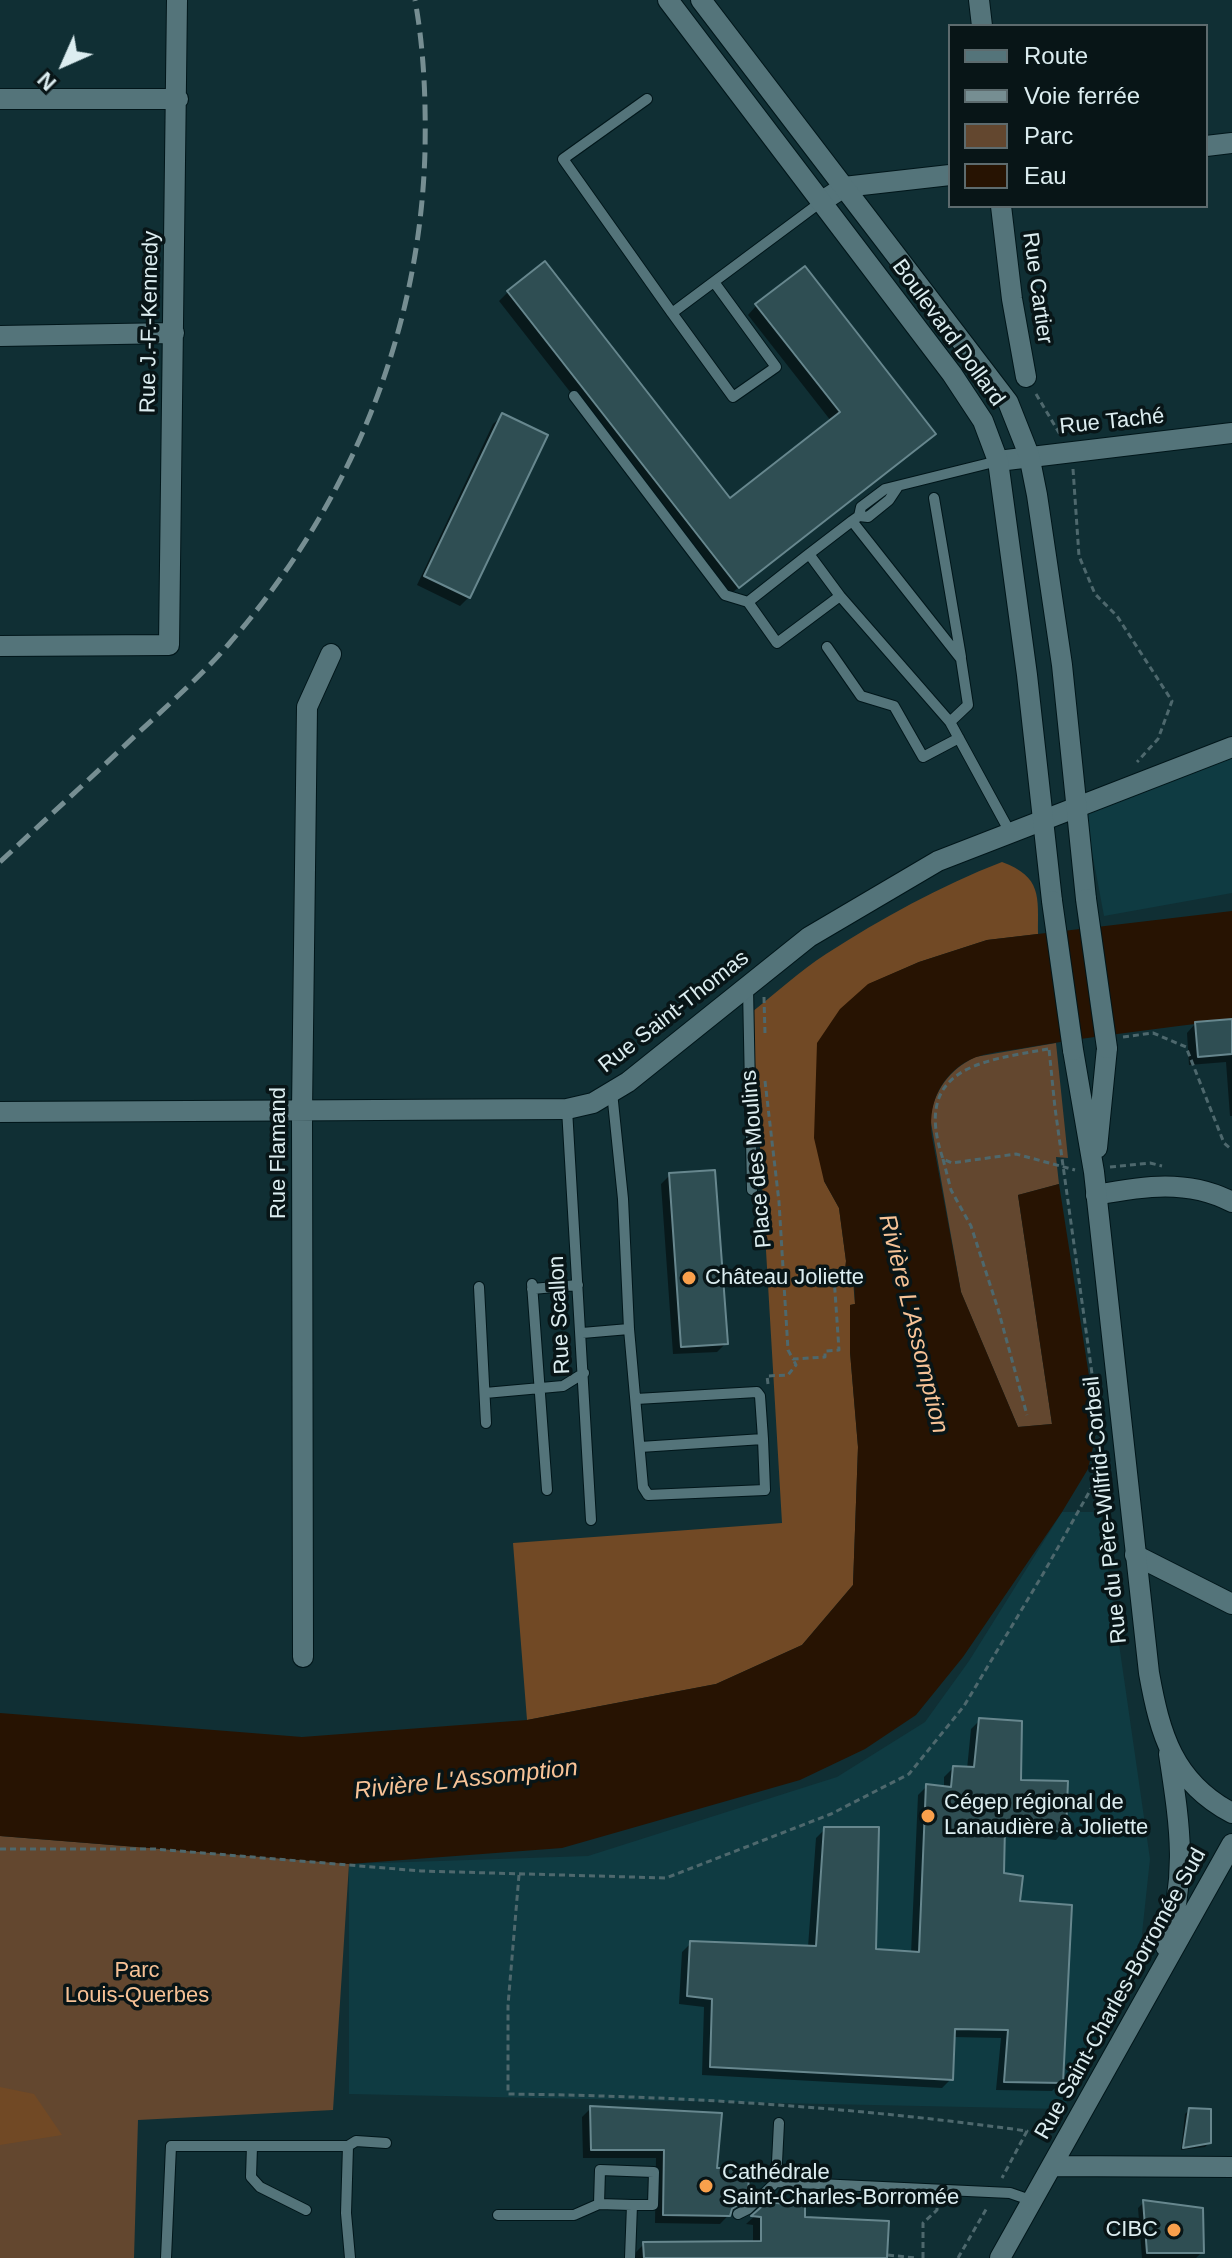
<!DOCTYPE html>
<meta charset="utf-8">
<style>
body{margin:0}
#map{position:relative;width:1232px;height:2258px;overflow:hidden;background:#102f34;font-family:Arial,sans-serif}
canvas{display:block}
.legend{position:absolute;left:948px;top:24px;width:260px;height:184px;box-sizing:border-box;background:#081517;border:2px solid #5d6b6e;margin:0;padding:10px 14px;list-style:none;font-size:24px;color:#dcedf0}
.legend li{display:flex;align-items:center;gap:16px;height:40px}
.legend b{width:40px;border:2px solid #5d6b6e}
.north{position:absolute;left:24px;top:24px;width:80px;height:80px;-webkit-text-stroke:6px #081517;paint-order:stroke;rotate:225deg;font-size:22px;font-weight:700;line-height:32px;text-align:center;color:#dcedf0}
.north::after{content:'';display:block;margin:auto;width:28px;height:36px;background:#dcedf0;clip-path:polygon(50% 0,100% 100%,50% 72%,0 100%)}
</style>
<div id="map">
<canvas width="1232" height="2258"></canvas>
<ul class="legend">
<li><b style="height:10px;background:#54747a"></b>Route</li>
<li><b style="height:10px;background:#768e92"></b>Voie ferrée</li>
<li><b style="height:22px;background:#63472f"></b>Parc</li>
<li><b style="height:22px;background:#271302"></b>Eau</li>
</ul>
<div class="north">N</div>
</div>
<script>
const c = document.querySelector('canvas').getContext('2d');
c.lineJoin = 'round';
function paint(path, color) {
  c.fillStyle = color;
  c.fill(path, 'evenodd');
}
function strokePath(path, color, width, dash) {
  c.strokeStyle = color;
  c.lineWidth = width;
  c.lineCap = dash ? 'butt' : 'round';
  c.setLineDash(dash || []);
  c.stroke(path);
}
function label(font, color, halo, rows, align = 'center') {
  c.font = font + ' Arial,sans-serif';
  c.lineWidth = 7;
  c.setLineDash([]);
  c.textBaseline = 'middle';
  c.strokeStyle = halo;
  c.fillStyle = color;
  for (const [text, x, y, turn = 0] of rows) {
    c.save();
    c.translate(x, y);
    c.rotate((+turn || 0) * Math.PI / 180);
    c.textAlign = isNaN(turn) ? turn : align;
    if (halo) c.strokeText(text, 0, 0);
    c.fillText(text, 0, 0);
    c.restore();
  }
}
paint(new Path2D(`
 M1232,752V893L1104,916L1084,809Z
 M1062,1512H1100L1150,1859L1138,1971L1063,2109L349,2094V1864L588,1856L837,1777L925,1722L969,1661Z`), '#0f3b42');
paint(new Path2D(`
 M1056,1043L1068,1158L1056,1157L1059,1184L1018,1195L1052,1424L1018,1427L961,1292L930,1117C936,1089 948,1071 975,1057Z
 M0,1836L349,1864L333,2110L138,2120L134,2258H0Z`), '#63472f');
paint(new Path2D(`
 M1002,862C1042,877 1038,896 1038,934L987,940L919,962L869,984L824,1181L839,1208L846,1261L844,1280L853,1281L855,1304L850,1305V1352L858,1447L853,1585L802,1645L716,1684L527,1720L513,1543L782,1523L752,1012C776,993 800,971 826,954C882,918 940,886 1002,862Z
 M0,2087L34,2094L62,2135L0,2145Z`), '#714925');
paint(new Path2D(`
 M1232,911V1019C1161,1029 1089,1036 1018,1049C1001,1052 979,1053 964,1063C938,1080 928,1106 932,1137L961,1292L1018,1427L1052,1424L1018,1195L1059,1184L1094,1408L1095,1439L1088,1469L1062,1512L963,1657L916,1715L865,1749L800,1780L562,1848L349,1864L0,1836V1713L302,1737L527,1720L716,1684L802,1645L853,1585L858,1447L850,1352V1305L855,1304L854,1281L844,1280L846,1261L839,1208L824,1181L814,1138L817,1043L840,1009L868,984L919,962L987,940Z`), '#271302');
paint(new Path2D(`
 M508,292L730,501L831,421L748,315L756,306L925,443L729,595L499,301Z
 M502,416L469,597L460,606L417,585L493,424Z
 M1232,1021V1116H1230L1226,1062L1189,1065L1187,1033L1195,1024Z
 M670,1175L726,1343L717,1352L673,1354L661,1184Z
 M980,1720L1019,1782L1064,1831L1056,1840L1003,1835L1002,1875L1018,1903L1061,2082L1052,2091L996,2090L1001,2038L953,2037L951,2079L942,2088L702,2075L704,2007L679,2004L682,1952L691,1943L808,1947L816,1838L825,1829L874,1951L911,1954L918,1795L927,1786L944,1788V1777L953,1768L967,1769L971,1729Z
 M591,2108L746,2197L720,2224L655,2223L656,2158H583L582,2117Z
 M1189,2110L1209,2143L1205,2147L1181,2150L1185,2114Z
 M1144,2202L1202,2252L1196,2258H1142L1138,2208Z
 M768,2204L886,2258H635V2253L644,2244L753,2243V2225L746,2224Z`), '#0007');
const building = new Path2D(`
 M545,261L730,498L840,412L755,304L805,266L936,434L739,588L507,291Z
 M502,413L548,435L470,598L424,576Z
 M1232,1019V1054L1198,1057L1195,1022Z
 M715,1170L728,1344L681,1347L669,1173Z
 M979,1718L1022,1721L1021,1780L1068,1781L1066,1832L1005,1826L1004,1873L1023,1876L1020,1901L1072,1905L1063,2083L1004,2082L1008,2030L955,2029L953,2080L710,2067L712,1999L687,1996L690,1941L816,1946L824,1827H879L876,1949L919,1952L926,1784L951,1787L953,1766L974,1767Z
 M590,2106L722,2113L717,2168H749L748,2198L732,2209L730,2216L663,2215L664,2150H591Z
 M1189,2108L1211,2109V2143L1183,2148Z
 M1143,2200L1203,2208L1204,2253H1147Z
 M767,2202L805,2206V2217L889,2221L887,2258H644L643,2242L761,2241V2217L751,2216Z`);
paint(building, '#2f4e53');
strokePath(building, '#67878e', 2);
const service = new Path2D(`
 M647,99L563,159L672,313
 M714,282L776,367L733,397L672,313L821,202
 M574,396L725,595L748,602
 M934,498L961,657
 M859,516L868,517L889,500L897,488
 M852,521L859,516L861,507L885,489L998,461
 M809,554L852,521L961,659L968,705L950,722
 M840,596L777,643L748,602L809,554L840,596L950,722L1011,834
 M827,647L861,696L894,706L923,757L959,738
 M748,988L752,1190
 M612,1092L623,1199L629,1329L643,1487L648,1495L765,1490L763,1439L640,1447
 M567,1109L591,1520
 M532,1284L547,1490
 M479,1287L486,1423
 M532,1289L578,1285
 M582,1333L629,1329
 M485,1393L563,1386L584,1373
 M636,1399L757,1392L760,1396L763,1439
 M779,2123L776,2182L1010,2193L1033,2201
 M252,2146L251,2177L260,2187L306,2210
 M348,2146L356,2141L386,2143
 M599,2204L600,2170L654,2172L653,2205H632
 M738,2214L748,2209L776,2182
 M498,2215H574L599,2204L632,2205L630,2258
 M166,2258L171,2146H348L346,2213L350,2258`);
const minor = new Path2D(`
 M979,0L982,26
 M0,99H178
 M1206,146L1232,143
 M821,202L844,187L950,175
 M1001,206L1012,299L1026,377
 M0,336L174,333
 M998,461L1232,433
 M0,646L169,645L177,0
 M0,1112L567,1109L593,1103L628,1082L809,937L938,861L1232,747
 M1135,1555L1232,1604
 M303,1657L302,1111L307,707L331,654`);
const tertiary = new Path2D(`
 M1096,1195C1143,1186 1188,1179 1232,1202`);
const secondary = new Path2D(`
 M668,0L952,374L983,421L998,461L1027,675L1052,901
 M701,0L1008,402L1029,455L1037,495L1062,665L1086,899
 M1073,1050L1094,1172L1149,1673C1160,1734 1173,1782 1232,1813
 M1097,1148L1107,1048
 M1166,1947C1188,1874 1180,1827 1169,1754
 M1053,2166L1232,2167
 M1000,2258L1232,1844`);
strokePath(service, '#01161a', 12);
strokePath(minor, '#01161a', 22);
strokePath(tertiary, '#01161a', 22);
strokePath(secondary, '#01161a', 22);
strokePath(new Path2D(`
 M1036,394L1061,436
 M1073,469L1079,556L1095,594L1117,616L1172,701L1158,739L1137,762
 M764,997L765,1034
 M1123,1037L1153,1033L1186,1047L1224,1143L1232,1150
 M1048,1049C980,1061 912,1068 943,1159L952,1163L1016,1154L1075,1170
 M765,1081L779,1202L788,1350L793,1359L825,1357V1351L839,1350L834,1277
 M943,1159L951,1190L971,1226L998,1309L1027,1415
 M1110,1167L1150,1163L1162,1166
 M768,1384L767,1376L788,1375L796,1365L793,1359
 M0,1849H155L421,1871L666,1878L831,1814L909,1774L964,1706L1043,1574L1092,1487L1104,1460L1055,1108L1049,1049
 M519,1875L508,2005V2094C682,2096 855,2107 1027,2131L1002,2178
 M888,2255L916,2258
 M923,2258V2223L937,2210V2202
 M958,2258L988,2206`), '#4e686d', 3, [6, 4]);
strokePath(service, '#54747a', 10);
strokePath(minor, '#54747a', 20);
strokePath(tertiary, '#54747a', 20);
strokePath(secondary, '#54747a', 20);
strokePath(new Path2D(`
 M0,862C46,819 92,777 137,734C168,705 200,677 228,645C349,506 420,335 425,151C426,101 424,49 415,0`), '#768e92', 5, [16, 8]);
const secondaryBridge = new Path2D(`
 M1086,899L1107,1048
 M1052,901L1073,1050`);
strokePath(secondaryBridge, '#01161a', 22, []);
strokePath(secondaryBridge, '#54747a', 20);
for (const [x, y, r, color] of [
 [689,1278,8,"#f9a04c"],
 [928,1816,8,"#f9a04c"],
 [706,2186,8,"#f9a04c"],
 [1174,2230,8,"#f9a04c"]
]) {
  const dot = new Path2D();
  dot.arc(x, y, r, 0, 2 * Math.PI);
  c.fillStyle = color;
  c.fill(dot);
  strokePath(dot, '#081517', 3);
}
label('22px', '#dcedf0', '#081517', [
 ["Rue Cartier",1037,288,82],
 ["Rue J.-F.-Kennedy",150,322,-89],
 ["Boulevard Dollard",948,333,54],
 ["Rue Taché",1112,422,-6],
 ["Rue Saint-Thomas",674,1012,-38],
 ["Rue Flamand",279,1153,-90],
 ["Place des Moulins",757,1159,-95],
 ["Rue Scallon",560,1315,-93],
 ["Rue du Père-Wilfrid-Corbeil",1106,1510,-96],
 ["Rue Saint-Charles-Borromée Sud",1121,1994,-61]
]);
label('22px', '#dcedf0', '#081517', [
 ["Château Joliette",705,1278],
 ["Cégep régional de",944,1803],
 ["Lanaudière à Joliette",944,1828],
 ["Cathédrale",722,2173],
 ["Saint-Charles-Borromée",722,2198],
 ["CIBC",1158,2230,"right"]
], 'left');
label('22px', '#f7c296', '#081517', [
 ["Parc",137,1971],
 ["Louis-Querbes",137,1996]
]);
label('italic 24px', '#f7c397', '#081517', [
 ["Rivière L'Assomption",913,1324,76],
 ["Rivière L'Assomption",466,1780,-6]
]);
</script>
